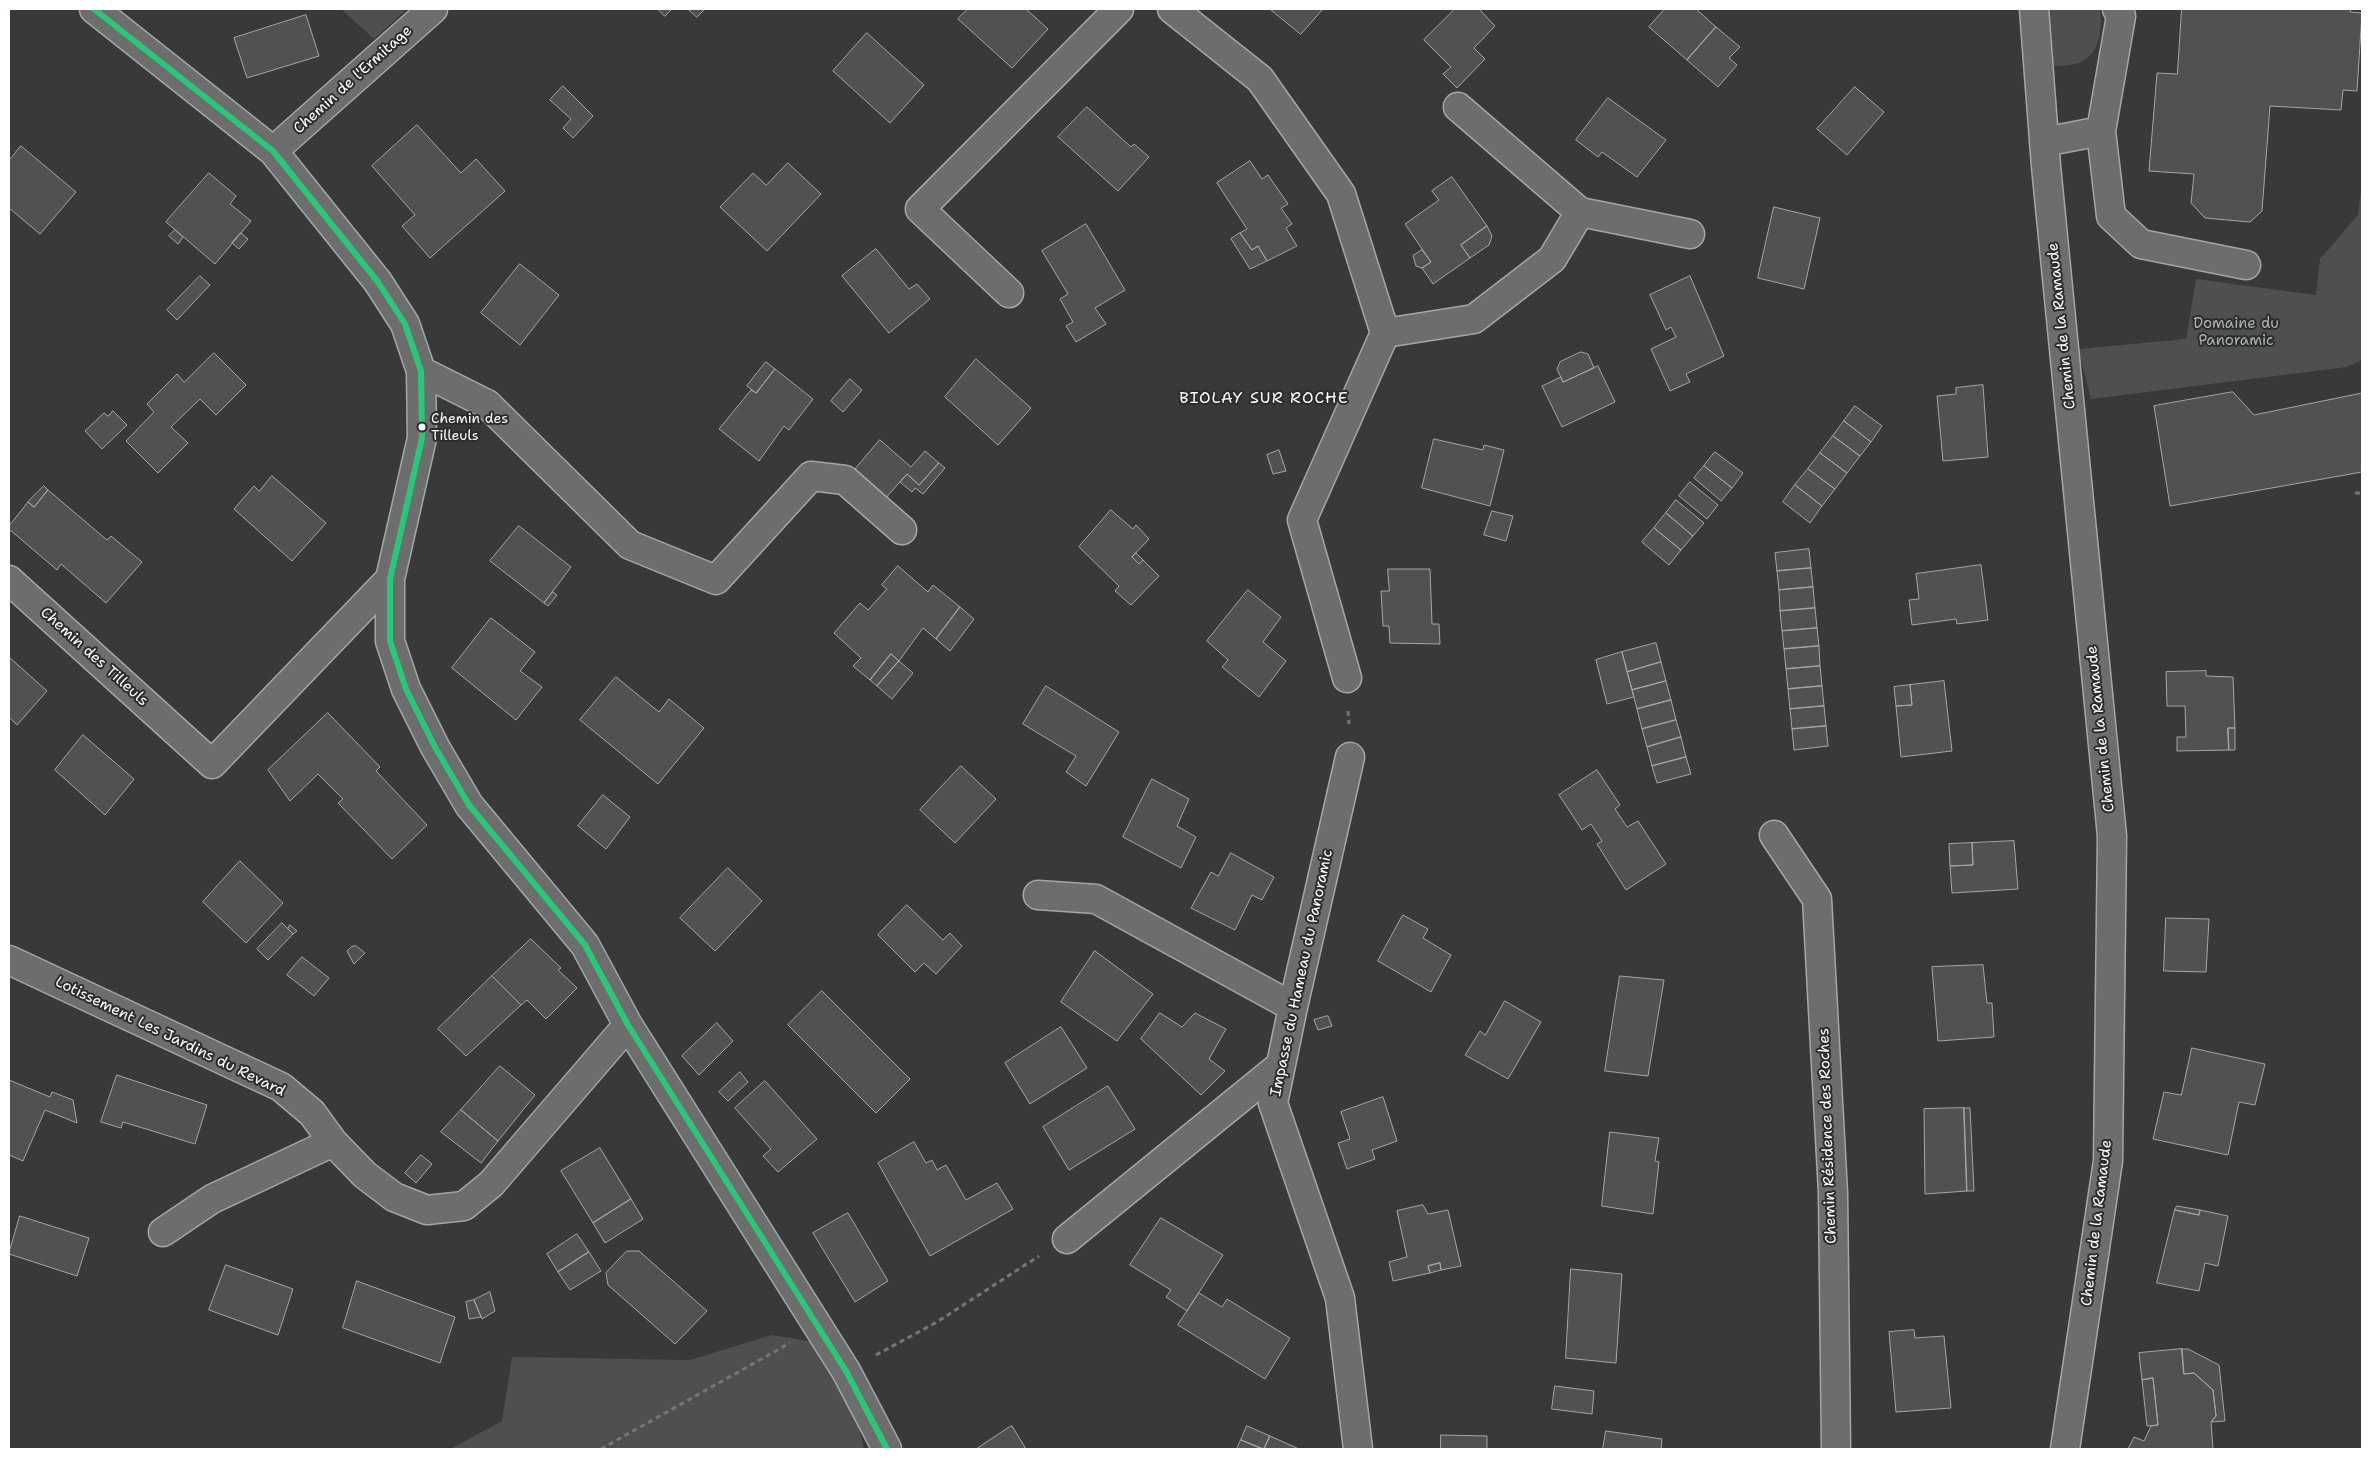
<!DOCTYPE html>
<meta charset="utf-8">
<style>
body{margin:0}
#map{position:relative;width:2371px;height:1458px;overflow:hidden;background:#38393a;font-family:"Shantell Sans",sans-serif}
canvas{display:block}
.frame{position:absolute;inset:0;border:10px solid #fff;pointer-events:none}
</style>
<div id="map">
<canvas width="2371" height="1458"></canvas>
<div class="frame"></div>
</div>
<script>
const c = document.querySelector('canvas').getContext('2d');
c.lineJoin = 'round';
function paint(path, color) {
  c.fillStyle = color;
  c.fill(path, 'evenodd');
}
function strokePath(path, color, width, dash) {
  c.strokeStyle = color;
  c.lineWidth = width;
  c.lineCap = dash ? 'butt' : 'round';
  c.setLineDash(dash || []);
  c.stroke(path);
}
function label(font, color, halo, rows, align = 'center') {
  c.font = font + ' "Shantell Sans",sans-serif';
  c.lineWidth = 4;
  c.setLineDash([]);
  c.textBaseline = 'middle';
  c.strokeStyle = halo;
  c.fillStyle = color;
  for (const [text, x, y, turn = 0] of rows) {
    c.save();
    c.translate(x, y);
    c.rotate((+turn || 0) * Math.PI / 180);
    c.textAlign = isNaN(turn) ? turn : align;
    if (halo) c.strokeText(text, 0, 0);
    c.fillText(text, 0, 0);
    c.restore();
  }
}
paint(new Path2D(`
 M341,9H407L374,39Z
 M2046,9H2100C2105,50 2088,71 2047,65Z
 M2362,180V360L2347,367L2091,399L2078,349L2186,339L2196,279L2316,295L2320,259L2358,215Z
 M772,1335L815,1342L853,1404L864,1449H450L502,1421L512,1357L690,1360Z`), '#4d4f50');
const building = new Path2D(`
 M658,9H672L665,16Z
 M688,9H705L697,17Z
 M968,9H1026L1048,29L1012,68L958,19Z
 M1270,9H1323L1301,34Z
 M1455,9H1479L1495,26L1474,48L1485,59L1457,88L1443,74L1451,67L1424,40Z
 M1665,9H1696L1716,27L1687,60L1649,27Z
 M2182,9H2351L2350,12L2362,13L2357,91L2343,90L2341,110L2270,106L2262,211L2250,222L2205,218L2191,203L2194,174L2149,171L2157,73L2177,74Z
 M306,15L319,56L247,78L234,38Z
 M1716,27L1740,47L1729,58L1737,65L1718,87L1687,60Z
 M867,33L924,85L890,123L833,71Z
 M563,86L593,116L573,138L563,128L571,119L550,100Z
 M1855,87L1884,112L1847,155L1817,129Z
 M1608,98L1666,140L1637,177L1602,152L1598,157L1576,140Z
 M1087,107L1131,147L1134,144L1149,157L1118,191L1058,137Z
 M417,125L461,173L476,159L505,191L430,258L402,226L415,215L372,166Z
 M21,146L76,192L40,234L9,208V161Z
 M1250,161L1262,179L1268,175L1288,204L1281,208L1292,224L1286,228L1297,246L1267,261L1258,246L1252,250L1240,233L1247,229L1217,183Z
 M788,163L821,194L767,251L720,207L753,173L766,185Z
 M209,173L236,196L230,204L251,221L215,264L166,222Z
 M1452,177L1487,226L1461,245L1470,258L1433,284L1422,268L1431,262L1405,224L1439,200L1432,191Z
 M1774,207L1820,218L1804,289L1758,278Z
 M1086,224L1125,290L1095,308L1106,324L1076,342L1066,326L1073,322L1060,299L1068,294L1042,251Z
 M1487,226L1492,236L1489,245L1470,258L1461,245Z
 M175,230L183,237L178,244L169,236Z
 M241,233L248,239L239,249L232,243Z
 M1240,233L1252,250L1258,246L1267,261L1250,269L1231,239Z
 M876,249L909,289L917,284L930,299L889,333L842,276Z
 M1422,250L1431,262L1422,268L1416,266L1413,256Z
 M520,264L559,295L520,345L481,313Z
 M200,276L210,285L177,320L167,310Z
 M1690,276L1724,356L1686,374L1690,382L1670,391L1651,349L1676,337L1671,327L1666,330L1650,295Z
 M1581,352L1588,354L1594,368L1563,382L1557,369L1560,362Z
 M214,353L246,385L216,415L200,399L171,427L188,443L158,473L126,441L154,412L147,404L177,374L184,382Z
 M976,359L1031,408L998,445L945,397Z
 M766,362L775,369L756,393L747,386Z
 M1598,366L1615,402L1562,427L1542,386L1561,377L1563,382Z
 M775,369L813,399L789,430L784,426L759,461L719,429L751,390L756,393Z
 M850,379L862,390L843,412L831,401Z
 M1983,385L1988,457L1943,461L1937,396L1956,394V388Z
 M2233,392L2254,415L2362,393V472L2170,506L2154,406Z
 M1855,406L1882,426L1871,442L1844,421Z
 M113,411L127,425L102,449L85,431L104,413L108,416Z
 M1844,421L1871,442L1860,456L1833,436Z
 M1833,436L1860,456L1847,473L1820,453Z
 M1434,439L1483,450L1484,445L1504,450L1490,506L1422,488Z
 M880,440L911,467L925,451L939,463L919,485L907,474L884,500L852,473Z
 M1279,450L1286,471L1273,474L1267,455Z
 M1715,452L1743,473L1732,488L1704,466Z
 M1820,453L1847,473L1835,489L1808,469Z
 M939,463L945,468L923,494L915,488L912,492L900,482L907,474L919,485Z
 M1704,466L1732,488L1721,501L1694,478Z
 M1808,469L1835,489L1822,506L1795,485Z
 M272,476L326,523L292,561L234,509L254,486L259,491Z
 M1690,482L1718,505L1707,519L1679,496Z
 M1795,485L1822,506L1810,523L1783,502Z
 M44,486L48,490L34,507L28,502Z
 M48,490L107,540L111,536L142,562L106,603L61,564L57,570L9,529V526L28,502L34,507Z
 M1676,500L1704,523L1693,536L1666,513Z
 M1111,510L1133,529L1136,525L1149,539L1132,557L1139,564L1143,560L1159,576L1131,605L1115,591L1119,586L1079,547Z
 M1492,511L1513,516L1506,541L1484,535Z
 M1666,513L1693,536L1681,550L1654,528Z
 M519,526L571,567L544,603L490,561Z
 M1654,528L1681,550L1669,565L1642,542Z
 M1809,549L1811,568L1777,571L1775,553Z
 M1136,553L1143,560L1139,564L1132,557Z
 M1981,565L1988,620L1957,624L1956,619L1912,625L1909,600L1919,599L1916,574Z
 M898,566L928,592L933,585L960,607L936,639L923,628L899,661L891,654L870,680L853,666L861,658L834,633L860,603L868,610L887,589L882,585Z
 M1811,568L1813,587L1779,590L1777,571Z
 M1388,569H1430L1432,624H1439L1440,644L1390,643L1389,626H1383L1381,591H1389Z
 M1813,587L1815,608L1780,611L1779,590Z
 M1248,590L1281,617L1263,642L1286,661L1259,697L1222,667L1228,660L1207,641Z
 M553,592L557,595L548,606L544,603Z
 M960,607L974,619L950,651L936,639Z
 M1815,608L1817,628L1782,631L1780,611Z
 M491,618L535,652L520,671L542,687L516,720L452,668Z
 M1817,628L1819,646L1784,649L1782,631Z
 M1656,643L1661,662L1627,672L1622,652Z
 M1819,646L1820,666L1786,669L1784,649Z
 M1622,652L1634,697L1607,704L1596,660Z
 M891,654L899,661L877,686L870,680Z
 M9,657L47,691L17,725L9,717Z
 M899,661L913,673L892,699L877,686Z
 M1661,662L1666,681L1632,690L1627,672Z
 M1820,666L1822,686L1788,689L1786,669Z
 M2206,671V676L2233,677L2235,728H2228L2229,750L2177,751V737H2186L2185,706H2167L2166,672Z
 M616,677L659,712L669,699L704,728L658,784L580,720Z
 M1666,681L1671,700L1637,709L1632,690Z
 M1944,681L1952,751L1901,757L1896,706L1912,705L1910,685Z
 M1910,685L1912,705L1896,706L1894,687Z
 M1046,686L1119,732L1086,786L1066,772L1076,756L1023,724Z
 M1822,686L1824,706L1790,709L1788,689Z
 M1671,700L1676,720L1642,729L1637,709Z
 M1824,706L1826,726L1792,729L1790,709Z
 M328,713L380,767L376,771L427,825L392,859L338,803L343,799L318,774L290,801L268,770Z
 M1676,720L1681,737L1647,747L1642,729Z
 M1826,726L1828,746L1794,750L1792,729Z
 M2228,728H2235V750H2229Z
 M83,735L134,779L105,815L55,770Z
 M1681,737L1686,757L1652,766L1647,747Z
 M1686,757L1691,774L1657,783L1652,766Z
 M961,766L996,799L955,843L920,810Z
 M1597,770L1620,805L1615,809L1627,827L1638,821L1666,864L1626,890L1597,844L1602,841L1591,824L1582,830L1559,795Z
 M1152,779L1189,799L1177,826L1196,837L1181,868L1123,837Z
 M603,795L630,817L606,849L578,826Z
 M2014,841L2018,889L1952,893L1950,866L1973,865L1972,843Z
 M1972,843L1973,865L1950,866L1949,844Z
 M1231,853L1274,877L1262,900L1252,895L1235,930L1191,908L1211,872L1218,876Z
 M240,861L283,903L246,943L203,902Z
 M728,868L762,901L715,951L680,918Z
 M907,905L943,940L950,933L962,946L936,974L924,963L915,972L878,935Z
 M1403,915L1428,929L1423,938L1451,955L1431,992L1378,961Z
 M2166,918L2209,919L2206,972L2164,971Z
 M282,923L293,934L268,960L257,949Z
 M290,925L297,931L293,934L288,929Z
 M531,939L561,968L558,970L577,988L546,1019L527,1000L521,1005L492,976Z
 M356,946L365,953L354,964L347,951L351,947Z
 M1095,951L1153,994L1117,1041L1061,1002Z
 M302,957L329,978L314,996L287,975Z
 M1983,965L1987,1003H1992L1994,1037L1938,1041L1932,967Z
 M492,976L521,1005L466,1056L438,1029Z
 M1620,976L1664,980L1648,1076L1605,1071Z
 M822,991L910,1079L876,1113L788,1025Z
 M1505,1001L1541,1022L1508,1079L1465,1055L1480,1031L1485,1035Z
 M1160,1013L1182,1027L1195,1013L1226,1029L1209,1059L1225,1071L1201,1095L1141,1039Z
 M1328,1016L1332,1026L1318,1030L1314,1020Z
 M717,1023L733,1041L699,1075L682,1056Z
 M1061,1027L1087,1068L1030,1104L1005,1063Z
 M2192,1048L2265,1064L2255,1105L2239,1102L2228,1155L2153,1139L2164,1092L2181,1095Z
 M500,1066L535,1095L498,1141L461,1110Z
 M740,1072L748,1082L728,1101L719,1092Z
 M117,1075L207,1105L195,1144L123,1122L121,1128L101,1122Z
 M9,1080L50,1097L52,1092L73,1100L77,1123L45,1110L23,1161L9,1155Z
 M765,1081L817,1139L778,1172L763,1156L771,1149L735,1108Z
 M1108,1086L1135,1129L1069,1170L1043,1127Z
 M1383,1097L1397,1141L1372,1150L1375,1159L1347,1169L1338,1143L1350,1139L1341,1112Z
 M1964,1108L1967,1191L1925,1194L1924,1109Z
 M1964,1108H1970L1974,1191H1967Z
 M461,1110L498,1141L481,1163L441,1132Z
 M1610,1132L1659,1138L1655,1161L1659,1162L1653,1214L1602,1206Z
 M914,1142L926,1163L932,1160L937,1170L946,1165L966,1200L997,1183L1013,1209L930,1256L878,1163Z
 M600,1148L631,1199L593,1223L561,1171Z
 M421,1155L432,1164L416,1183L405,1173Z
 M631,1199L643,1219L605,1243L593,1223Z
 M1423,1205L1428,1214L1448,1210L1461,1266L1441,1270L1440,1263L1428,1266L1430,1273L1393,1281L1389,1262L1407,1257L1397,1211Z
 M2177,1206L2200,1210L2199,1215L2175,1210Z
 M2175,1210L2199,1215L2200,1210L2228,1216L2218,1266L2205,1263L2199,1291L2157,1283Z
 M848,1213L888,1281L855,1302L813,1233Z
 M20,1216L89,1238L77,1276L9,1254Z
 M1161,1218L1223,1255L1187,1311L1166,1297L1171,1290L1130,1265Z
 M577,1234L589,1252L558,1272L547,1254Z
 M627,1251H639L707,1311L675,1344L608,1285L606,1273Z
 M589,1252L601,1271L570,1290L558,1272Z
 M1440,1263L1441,1270L1430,1273L1428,1266Z
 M226,1265L293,1289L278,1335L209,1310Z
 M1571,1269L1622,1274L1616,1363L1566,1358Z
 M357,1281L455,1317L440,1363L343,1328Z
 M490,1292L495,1311L482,1319L474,1300Z
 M1199,1293L1222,1307L1227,1299L1290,1338L1265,1379L1178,1325Z
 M474,1300L481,1317L469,1319L466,1302Z
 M1914,1330L1915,1338L1944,1336L1951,1408L1896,1412L1889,1332Z
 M2182,1349L2184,1374L2194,1373L2213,1390L2216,1416L2211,1422L2213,1449H2128L2134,1437L2144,1441L2151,1426L2158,1425L2153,1378L2142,1380L2139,1353Z
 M2182,1349H2188L2219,1365L2225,1421L2211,1422L2216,1416L2213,1390L2194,1373L2184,1374Z
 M2153,1378L2158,1425L2147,1426L2142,1380Z
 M1555,1386L1594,1391L1592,1414L1552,1409Z
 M1012,1426L1026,1449H976L1006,1429Z
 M1247,1426L1270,1436L1264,1449L1241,1440Z
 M1606,1431L1662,1439L1661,1449H1603Z
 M1441,1435L1487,1436V1449H1441Z
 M1270,1436L1299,1449H1264Z
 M1241,1440L1262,1449H1237Z`);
paint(building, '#505151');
strokePath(building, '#a5a6a6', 1);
const minor = new Path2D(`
 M94,9L273,151L378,282L405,324L421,371L422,438L390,579V641L406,689L435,747L469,805L585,945L628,1025L846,1371L887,1449
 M1172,9L1260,79L1341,194L1385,333L1302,520L1347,678
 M2034,9L2046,166L2112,836L2108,1161L2065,1449
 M2117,9L2121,16L2101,131L2111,216L2141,244L2246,265
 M1458,107L1580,212
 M2044,142L2101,131
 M273,151L433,9
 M1009,293L920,209L1119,9
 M1385,333L1474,319L1552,259L1580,212L1690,234
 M421,371L487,404L630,545L716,580L811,476L845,480L902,530
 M9,580L212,764L390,579
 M1350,757L1293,1007L1273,1103L1340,1298L1358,1449
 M1774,835L1817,899L1833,1193L1836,1449
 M1038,895L1096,899L1293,1007
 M9,960L281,1087L312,1113L333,1142L365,1175L394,1197L427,1210L464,1206L491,1184L628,1025
 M163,1232L212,1199L333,1142
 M1067,1239L1281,1065`);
strokePath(minor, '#a5a6a6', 31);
strokePath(new Path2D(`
 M2355,493H2362
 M1348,711L1349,724
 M876,1355L937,1322L1039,1256
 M601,1449L790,1343`), '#757676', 3, [5, 4]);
strokePath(minor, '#6c6d6d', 28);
strokePath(new Path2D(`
 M94,9L273,151L378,282L405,324L421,371L422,438L390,579V641L406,689L435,747L469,805L585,945L628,1025L846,1371L887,1449`), '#2dc577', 6);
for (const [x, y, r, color] of [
 [422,427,4.5,"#fff"]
]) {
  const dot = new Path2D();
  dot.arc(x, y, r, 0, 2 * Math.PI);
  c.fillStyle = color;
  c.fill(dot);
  strokePath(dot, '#2a2d2e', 2);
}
label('14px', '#fff', '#2a2d2e', [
 ["Chemin des",431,419],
 ["Tilleuls",431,436]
], 'left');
label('15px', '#fff', '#2a2d2e', [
 ["Chemin de l'Ermitage",353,80,-42],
 ["Chemin de la Ramaude",2062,326,-96],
 ["Chemin des Tilleuls",94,657,42],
 ["Chemin de la Ramaude",2101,729,-96],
 ["Impasse du Hameau du Panoramic",1302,973,-78],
 ["Lotissement Les Jardins du Revard",170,1037,26],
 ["Chemin Résidence des Roches",1828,1136,-92],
 ["Chemin de la Ramaude",2097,1223,-83]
]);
label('15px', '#b0b2b2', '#2a2d2e', [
 ["Domaine du",2236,324],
 ["Panoramic",2236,341]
]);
c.letterSpacing = '1px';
label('16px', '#fff', '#2a2d2e', [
 ["BIOLAY SUR ROCHE",1264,399]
]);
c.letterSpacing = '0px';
</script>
